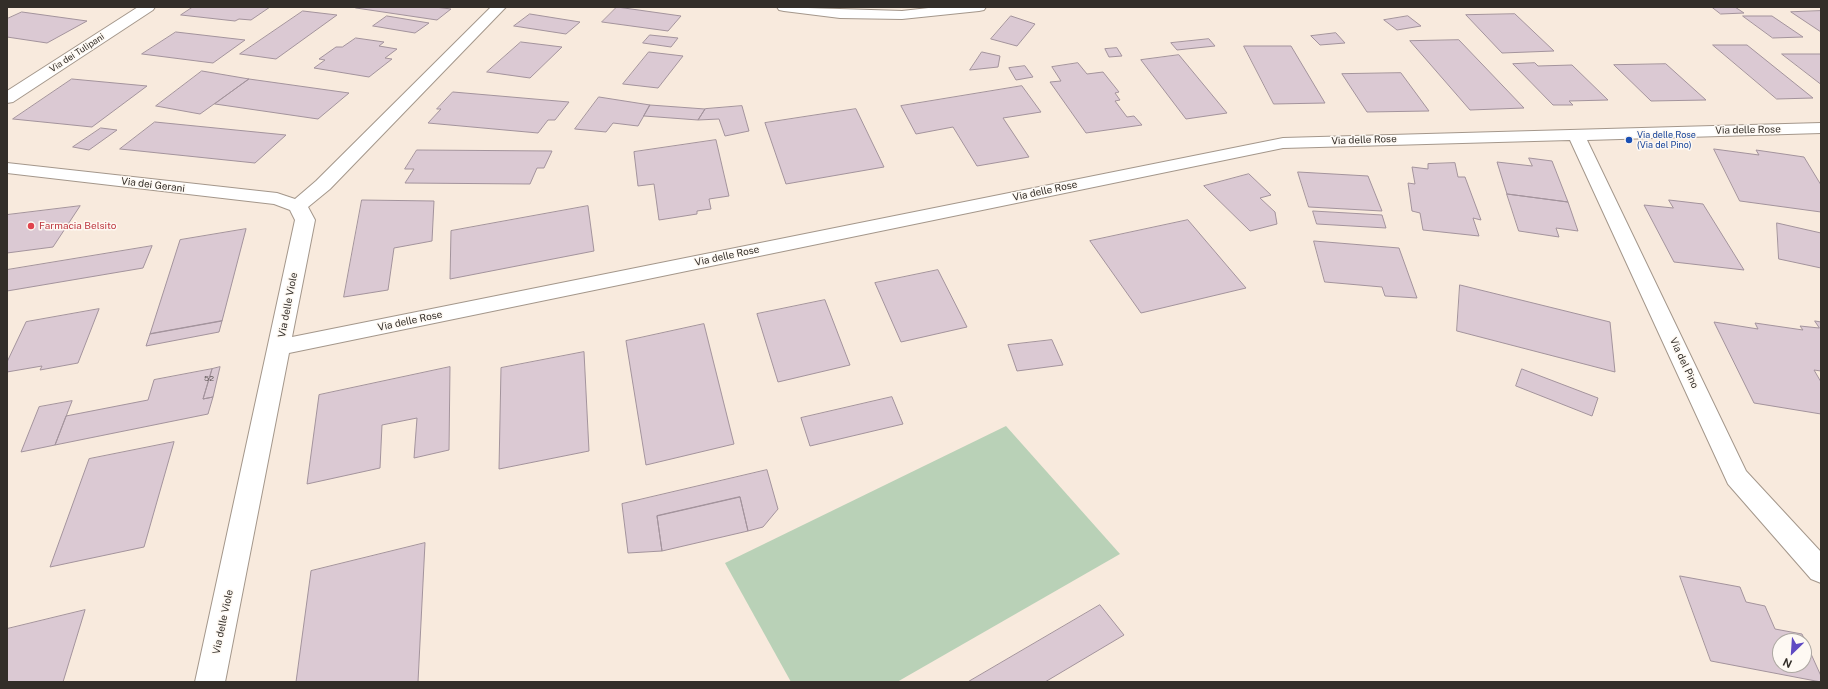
<!DOCTYPE html>
<style>
body{margin:0}
#map{position:relative;width:1828px;height:689px;overflow:hidden;background:#f8eadd;font-family:"Public Sans",sans-serif}
canvas{display:block}
.frame{position:absolute;inset:0;border:8px solid #332e29;pointer-events:none}
.north{position:absolute;left:1772px;top:633px;width:40px;height:40px;box-sizing:border-box;background:#fef9f3;border:1px solid #ada8a2;border-radius:50%;rotate:205deg;font-size:11px;font-weight:700;line-height:16px;text-align:center;color:#332e29}
.north::after{content:'';display:block;margin:auto;width:14px;height:18px;background:#5f4ac3;clip-path:polygon(50% 0,100% 100%,50% 72%,0 100%)}
</style>
<div id="map">
<canvas width="1828" height="689"></canvas>
<div class="frame"></div>
<div class="north">N</div>
</div>
<script>
const c = document.querySelector('canvas').getContext('2d');
c.lineJoin = 'round';
function paint(path, color) {
  c.fillStyle = color;
  c.fill(path, 'evenodd');
}
function strokePath(path, color, width, dash) {
  c.strokeStyle = color;
  c.lineWidth = width;
  c.lineCap = dash ? 'butt' : 'round';
  c.setLineDash(dash || []);
  c.stroke(path);
}
function label(font, color, halo, rows, align = 'center') {
  c.font = font + ' "Public Sans",sans-serif';
  c.lineWidth = 3;
  c.setLineDash([]);
  c.textBaseline = 'middle';
  c.strokeStyle = halo;
  c.fillStyle = color;
  for (const [text, x, y, turn = 0] of rows) {
    c.save();
    c.translate(x, y);
    c.rotate((+turn || 0) * Math.PI / 180);
    c.textAlign = isNaN(turn) ? turn : align;
    if (halo) c.strokeText(text, 0, 0);
    c.fillText(text, 0, 0);
    c.restore();
  }
}
paint(new Path2D(`
 M1006,426L1120,554L897,682H791L725,563Z`), '#b9d1b7');
const building = new Path2D(`
 M193,7H270L251,20L239,19L235,21L181,15Z
 M358,7H435L451,9L437,20L356,8Z
 M617,7L681,16L668,31L602,22Z
 M1712,7H1735L1744,13L1721,14Z
 M303,11L337,15L276,59L240,54Z
 M1821,11V32L1791,12Z
 M22,12L87,21L47,43L7,37V19Z
 M530,14L580,22L566,34L514,26Z
 M1515,14L1554,51L1502,53L1466,15Z
 M387,16L429,23L415,33L373,26Z
 M1011,16L1035,24L1017,46L991,39Z
 M1408,16L1421,26L1397,30L1384,20Z
 M1743,16H1772L1803,37L1773,38Z
 M176,32L245,40L213,63L142,54Z
 M1336,33L1345,43L1320,45L1311,36Z
 M650,35L678,38L671,47L643,43Z
 M356,38L384,42L379,46L397,49L385,58L392,59L369,77L314,68L325,60L319,59L336,47H342Z
 M1209,39L1215,46L1177,50L1171,43Z
 M1459,40L1524,108L1470,110L1410,41Z
 M521,42L562,47L530,78L487,72Z
 M1713,45H1747L1813,98L1777,99Z
 M1244,46H1291L1325,103L1274,104Z
 M1117,48L1122,56L1109,57L1105,49Z
 M649,52L683,56L658,88L623,84Z
 M982,52L1000,56L998,67L970,70Z
 M1782,54H1821V84Z
 M1179,55L1227,113L1186,119L1141,60Z
 M1078,63L1087,74L1103,72L1119,92L1115,93L1120,100L1115,101L1127,117L1134,116L1142,125L1086,133L1050,82L1061,81L1052,67Z
 M1535,63L1538,66L1572,65L1608,100L1569,101L1573,105H1553L1513,64Z
 M1666,64L1706,100L1651,101L1614,65Z
 M1025,66L1033,77L1016,80L1009,68Z
 M202,71L249,79L200,114L156,106Z
 M1401,73L1429,111L1367,112L1342,74Z
 M72,79L147,86L92,127L13,119Z
 M249,79L349,93L318,119L215,104Z
 M1022,86L1041,112L1003,118L1029,157L977,166L953,127L916,134L901,106Z
 M453,92L569,102L555,120H548L538,133L428,123L441,109H437Z
 M599,97L650,105L638,126L613,123L606,132L575,129Z
 M650,105L705,109L698,120L644,116Z
 M742,106L749,131L725,136L719,119L698,120L705,109Z
 M856,109L884,167L786,184L765,123Z
 M155,122L286,135L255,163L120,149Z
 M101,128L117,130L89,150L73,147Z
 M716,140L729,196L709,199L711,209L697,211V214L659,220L654,184L638,186L634,152Z
 M1714,149L1759,155L1756,150L1804,157L1821,185V212L1740,201Z
 M417,150L552,151L544,168H537L530,184L405,183L414,169H405Z
 M1529,158L1552,161L1568,202L1507,194L1497,162L1532,166Z
 M1455,163L1458,177H1465L1481,220L1473,218L1479,236L1423,230L1420,213L1412,211L1408,183L1415,184L1412,167L1428,169V164Z
 M1298,172L1368,176L1382,211L1309,207Z
 M1249,174L1271,195L1260,198L1275,212L1277,224L1250,231L1204,186Z
 M1507,194L1568,202L1578,231L1556,228L1559,237L1519,231Z
 M362,200L434,201L432,241L394,248L388,290L344,297Z
 M1669,200L1703,204L1744,270L1674,262L1644,205L1673,208Z
 M80,206L53,247L7,253V215Z
 M588,206L594,251L450,279L451,231Z
 M1313,211L1382,215L1386,228L1317,224Z
 M1188,220L1246,288L1141,313L1090,241Z
 M1777,223L1821,233V268L1779,259Z
 M246,229L222,321L150,334L180,240Z
 M1314,241L1399,248L1417,298L1385,296L1382,287L1325,282Z
 M152,246L143,268L7,291V270Z
 M938,270L967,327L901,342L875,283Z
 M1460,285L1610,322L1615,372L1457,331Z
 M825,300L850,365L778,382L757,314Z
 M99,309L78,363L40,370L42,366L7,372V362L26,322Z
 M222,321L219,332L146,346L150,334Z
 M1815,321L1821,322V371L1814,370L1821,382V414L1754,403L1714,322L1758,329L1755,323L1803,330L1800,326L1819,328Z
 M704,324L734,444L646,465L626,341Z
 M1052,340L1063,365L1017,371L1008,345Z
 M584,352L589,451L499,469L501,368Z
 M220,367L213,397L203,399L212,369Z
 M450,367L449,450L414,458L417,418L382,425L380,468L307,484L319,395Z
 M212,369L203,399L213,397L208,414L55,445L66,416L148,400L154,380Z
 M1522,369L1598,398L1592,416L1516,386Z
 M892,397L903,424L810,446L801,418Z
 M72,401L55,445L21,452L39,407Z
 M174,442L144,547L50,567L89,459Z
 M767,470L778,509L763,527L748,531L740,497L657,516L662,551L628,553L622,504Z
 M740,497L748,531L662,551L657,516Z
 M425,543L418,682H296L311,571Z
 M1680,576L1740,587L1746,602L1765,606L1775,629L1802,634L1821,676V682L1711,661ZM1780,641H1804V665H1780Z
 M1100,605L1124,635L1045,682H968Z
 M85,610L63,682H7V629Z`);
paint(building, '#dbc9d3');
strokePath(building, '#a3939c', 1);
const street = new Path2D(`
 M138,7H155L153,10L13,102L7,103V91Z
 M491,7H506L330,189L308,207L315,220L292,337L1283,138L1821,123V133L1587,140L1746,471L1821,552V583L1811,579L1728,484L1570,140L1283,148L289,353L225,682H195L295,220L290,210L274,204L7,173V163L277,193L295,199L316,181Z
 M777,7L902,11L937,7H986L984,10L979,11L902,19L840,18L784,11L779,10Z`);
strokePath(street, '#a4978b', 2);
paint(street, '#fff');
for (const [x, y, r, color] of [
 [1629,140,4,"#1a4fb4"],
 [31,226,4,"#e0444e"]
]) {
  const dot = new Path2D();
  dot.arc(x, y, r, 0, 2 * Math.PI);
  c.fillStyle = color;
  c.fill(dot);
  strokePath(dot, '#fef9f3', 1.5);
}
label('8px', '#5d5554', null, [
 ["52",209,379]
]);
label('9px', '#332e29', '#fef9f3', [
 ["Via dei Tulipani",77,53,-33]
]);
label('9px', '#164399', '#fef9f3', [
 ["Via delle Rose",1637,135],
 ["(Via del Pino)",1637,145]
], 'left');
label('10px', '#332e29', '#fef9f3', [
 ["Via delle Rose",1748,130,-1],
 ["Via delle Rose",1364,140,-2],
 ["Via dei Gerani",153,185,7],
 ["Via delle Rose",1045,191,-12],
 ["Via delle Rose",727,256,-12],
 ["Via delle Viole",288,305,-79],
 ["Via delle Rose",410,321,-12],
 ["Via del Pino",1684,363,65],
 ["Via delle Viole",223,622,-78]
]);
label('10px', '#be3a42', '#fef9f3', [
 ["Farmacia Belsito",39,226]
], 'left');
</script>
